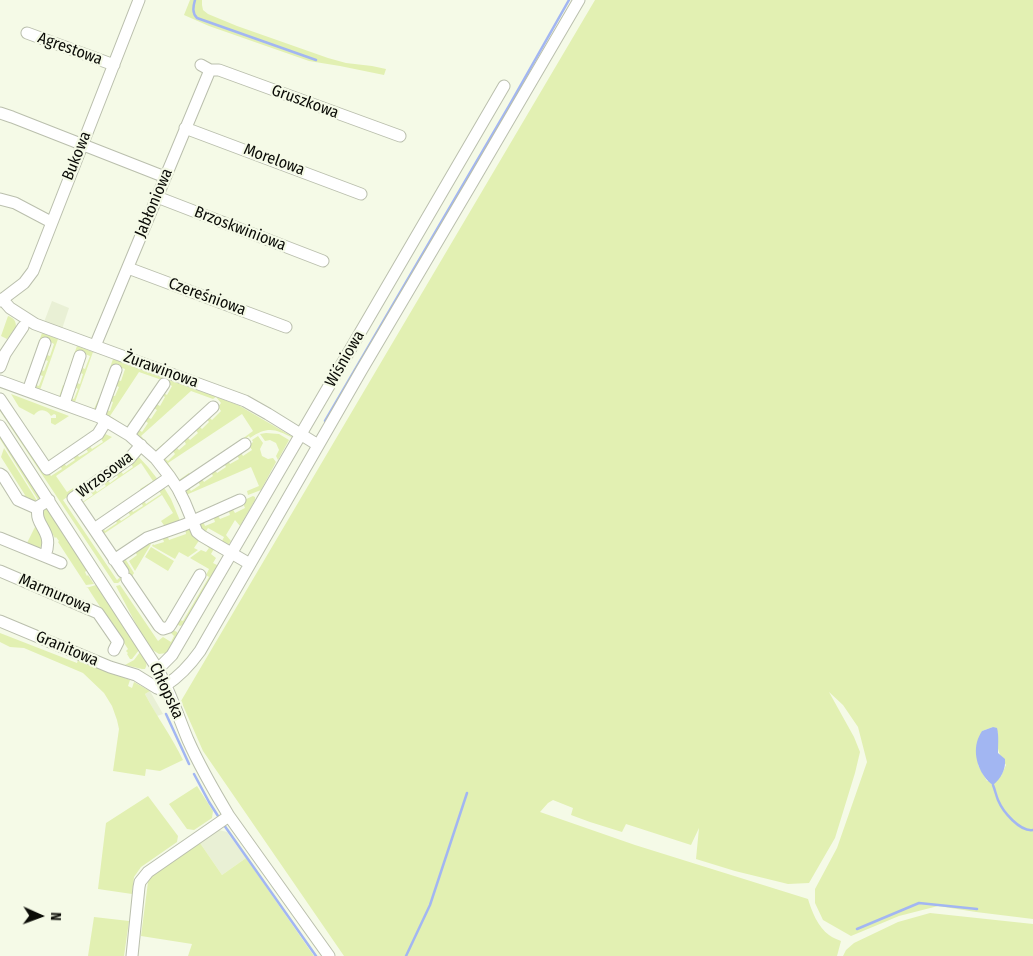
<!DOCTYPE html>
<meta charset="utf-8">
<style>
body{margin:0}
#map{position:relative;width:1033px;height:956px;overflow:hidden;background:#f5fae7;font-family:"Fira Sans Condensed",sans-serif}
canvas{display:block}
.north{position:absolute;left:15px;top:891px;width:50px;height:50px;-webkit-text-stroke:4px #f5fae7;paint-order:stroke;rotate:92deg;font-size:14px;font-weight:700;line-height:20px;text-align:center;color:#0b0c07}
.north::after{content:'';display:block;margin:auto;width:18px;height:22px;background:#0b0c07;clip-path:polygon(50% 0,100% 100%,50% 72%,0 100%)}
</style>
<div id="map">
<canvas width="1033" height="956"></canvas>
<div class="north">N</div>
</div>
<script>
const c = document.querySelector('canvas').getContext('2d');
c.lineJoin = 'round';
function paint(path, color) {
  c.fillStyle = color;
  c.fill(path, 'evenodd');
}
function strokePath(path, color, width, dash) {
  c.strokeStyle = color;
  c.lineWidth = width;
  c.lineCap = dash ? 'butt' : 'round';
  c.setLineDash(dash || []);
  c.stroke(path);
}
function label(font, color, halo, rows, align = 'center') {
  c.font = font + ' "Fira Sans Condensed",sans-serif';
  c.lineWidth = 4.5;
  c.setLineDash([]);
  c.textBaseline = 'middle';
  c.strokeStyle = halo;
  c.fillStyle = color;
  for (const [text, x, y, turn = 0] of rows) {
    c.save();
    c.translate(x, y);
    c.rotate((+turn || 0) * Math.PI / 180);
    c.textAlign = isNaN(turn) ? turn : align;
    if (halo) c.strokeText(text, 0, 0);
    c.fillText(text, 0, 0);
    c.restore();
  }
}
paint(new Path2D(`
 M52,301L69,308L62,329L44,322Z
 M150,691L163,714L157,716L145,694Z
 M219,830L227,832L246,858L222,875L200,843Z`), '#e9f0d5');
paint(new Path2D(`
 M190,0H202V5L203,10L208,14L237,26L328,58L346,63L372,66L386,69L384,75L340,66L309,61L209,26L184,15Z
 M595,0H1033V919L976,912L938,906L899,916L851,936L823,920L815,903V889L837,848L867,762L858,727L843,705L829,692L854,737L860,752L855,773L835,838L809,883L788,884L735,871L696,859L699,828L691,845L626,824L622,832L590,822L571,815L573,808L553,800L548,803L540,812L635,845L808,899C812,912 818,927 829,935C833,938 837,939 841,941L837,956H344L203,751L181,701ZM993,727L998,733C996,747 998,753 1006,765L1001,776L987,781L978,765L982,731Z
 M8,316C14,318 16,321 16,327L7,339L1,336Z
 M42,333L58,339L40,390L59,397L63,385L67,386L63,395L60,398L35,388L33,384L39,386L43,376L37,374L39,369L44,371L48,361L43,359L44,354L50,356L54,344L49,341L39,351L36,350Z
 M77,346L93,352L75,402L94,409L99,398L102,399L98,408L95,411L72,403L69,397L74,399L78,389L73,386L74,382L80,384L83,374L78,372L80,367L85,369L90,356L85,354L75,364L71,363Z
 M113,359L238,405L293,437V438C275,429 268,426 250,438L249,436L243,441L242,439L253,431L242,414L168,463L179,480L189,473L191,476L181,481L179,480L163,461V457L168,461L175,454L171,449L175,446L179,450L186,444L183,439L186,436L190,440L198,433L194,428L198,425L202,429L209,422L206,418L208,416L212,420L221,411L218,407L221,403L216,397L213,399L191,391L141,436L155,451L164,443L167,446L157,452L155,451L137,436L136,433L138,429L142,432L148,423L144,420L146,416L151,419L157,410L152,407L155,403L160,406L165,397L161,394L162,392L167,395L172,386L161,379H159L139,372L110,416L127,427L134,417L137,419L131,427L126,428L105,416L104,410L110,411L113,402L108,400L110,395L115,396L119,387L114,385L115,379L121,381L125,369L114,365L110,377L107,376Z
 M11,394L69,416L55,425L51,423V418H56V415L54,414L51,416C47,409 39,408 34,415L19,407Z
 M0,406L51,476L62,469L59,464L63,461L66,466L75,460L72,455L76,453L79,457L88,452L85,447L88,444L92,449L103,442L100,437L103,433L112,437L56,476L67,492L78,485L80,488L63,500L117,580L127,571L121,563L124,557L134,573L131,578L128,574L118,583H114L0,411Z
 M266,433L279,434L289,440L278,460L276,456L279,450L276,443L270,440L265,441L260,434Z
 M0,434L41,496L40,503L0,439Z
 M258,436L263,443L260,449L262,456L268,459L273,458L276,462L261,490L248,495L247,491L259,486L251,467L186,495L185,488L187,486L191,491L200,485L197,480L201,477L204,482L213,476L210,471L214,468L217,473L226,467L223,462L227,459L230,464L239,459L236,453L240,451L243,456L252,450L249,445L253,442L252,440Z
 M4,448L39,504L32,503L29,498L24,496L25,495L1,457Z
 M137,455L148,467L159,481L142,492L140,489L153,481L141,463L81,504V503L93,495L90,490L93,487L97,492L106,486L102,481L106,478L110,483L118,477L115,472L119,469L123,474L133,467L130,462Z
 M163,486L171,499L181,523L166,528L161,521L173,513L162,495L102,535L101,528L102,526L105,531L117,523L114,518L117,516L121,521L130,515L127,510L130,508L133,512L143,506L140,501L143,499L146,504L161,494L158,489Z
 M253,496L255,497V500L240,526L235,520L226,535L231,541L228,545L221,543L224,537L208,528L205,533L199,528L200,523L203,521L205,526L215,522L213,516L217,514L220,519L230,515L228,509L232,508L235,513L245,508L243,503L244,500Z
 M45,509H48L87,570L85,572L87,576L88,575L94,584L86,585L58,542L59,541L56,537L55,538L43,519V510Z
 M36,525H37L43,542L40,548L27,543Z
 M185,528H190L200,539L194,548L198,550L188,557L179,552L175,559L152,546L153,544L154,545L164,542L162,536L167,535L169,540L186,534Z
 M150,540L151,544L135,571L129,561L137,555L134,550Z
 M206,542L215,547L211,554L216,558L213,563L219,566L185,624L180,626L177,624V619L183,621L209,577L206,575L209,569L190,558L201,550L206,552L209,548L204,544Z
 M151,547L174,561L168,571L145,557Z
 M96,585L139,650L132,659H130L127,654L128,653L126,651L128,649L91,593L88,588H86Z
 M120,585L158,641L163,637L171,642L174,636L170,632L173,630L177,632L178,637L167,653L159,654L151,649L138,628L116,586Z
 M0,633L77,663L78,660L130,680L128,686L132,688L134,682L150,691L145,694C157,717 172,737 183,760L160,771L146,769L145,776L113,771L119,729L117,720L112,706L104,693L83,673L24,648L10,647L0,642Z
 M140,652C144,657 149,663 145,669H142L125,665L134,660Z
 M197,786L213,811L212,818L194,830L187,829L169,804Z
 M148,796L178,836L177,842L141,867L134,877L132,894L98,889L106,823Z
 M200,843L222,875L246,858L314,956H188L192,944L141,936L148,882L151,877Z
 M930,913L1033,924V956H843L846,950L854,943L898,922Z
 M94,917L129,921L124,956H88Z`), '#e2f0b2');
paint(new Path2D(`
 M993,727L997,728C999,735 998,745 998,753L1005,759C1006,769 1001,779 993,785C980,776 973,757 977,742C978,738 980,734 982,731Z`), '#a2b6f2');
strokePath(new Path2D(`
 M195,0C193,7 192,13 197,18L316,60
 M325,421L509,106L569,0
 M166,714L189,764
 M194,774L209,802L218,816
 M993,785C995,790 996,795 998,800C1003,812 1020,832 1033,830
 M224,825L316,956
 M857,929L919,903L977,909
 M406,956L430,905L467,793`), '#a2b6f2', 2.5);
const minor = new Path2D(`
 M27,33L114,65
 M210,70H219L400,136
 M0,113L12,117L165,177
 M185,128L361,194
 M157,197L323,261
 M0,199L15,203L51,222
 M128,268L286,327
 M2,299L10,308L35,324L245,401L268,414L318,445
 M0,301L24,283L33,271L139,0
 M95,346L210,70L201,65
 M0,367L5,354L23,327
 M0,381L99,417L129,435L156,459L170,477L178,489L185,503L197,532L202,536L250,564
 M28,391L45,343
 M0,399L47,469L98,434L106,421
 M64,404L80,356
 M99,417L116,370
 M0,426L157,668C170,691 178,716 188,740C200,767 214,791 229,816L329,956
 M129,435L164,384
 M156,459L213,407
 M0,474L3,476L18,500L36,508L49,500
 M178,489L245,444
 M38,508C34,527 55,530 45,556
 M94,529L170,477
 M0,538L61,563
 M114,560L147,538L184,525L240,500
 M0,571L98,613L118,642L114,650
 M123,572L73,498L129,459L141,445
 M127,579L159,626L163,629L169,627L171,624L200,575
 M0,621L110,667L136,675L157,688L169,693
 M161,666L172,655L504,86
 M166,685C180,676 190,665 200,651L361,371L472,183L579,0
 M132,956L139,887L140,882L148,872L229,816`);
strokePath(minor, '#babfad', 13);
strokePath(minor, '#fff', 11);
label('16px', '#0b0c07', '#f5fae7', [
 ["Agrestowa",70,49,20],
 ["Gruszkowa",305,102,20],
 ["Bukowa",77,156,-68],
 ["Morelowa",274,160,20],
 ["Jabłoniowa",154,203,-67],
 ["Brzoskwiniowa",240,229,21],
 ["Czereśniowa",207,297,20],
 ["Wiśniowa",345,359,-60],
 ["Żurawinowa",161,370,20],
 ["Wrzosowa",105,475,-37],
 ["Marmurowa",55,594,23],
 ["Granitowa",67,649,23],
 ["Chłopska",166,691,65]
]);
</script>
